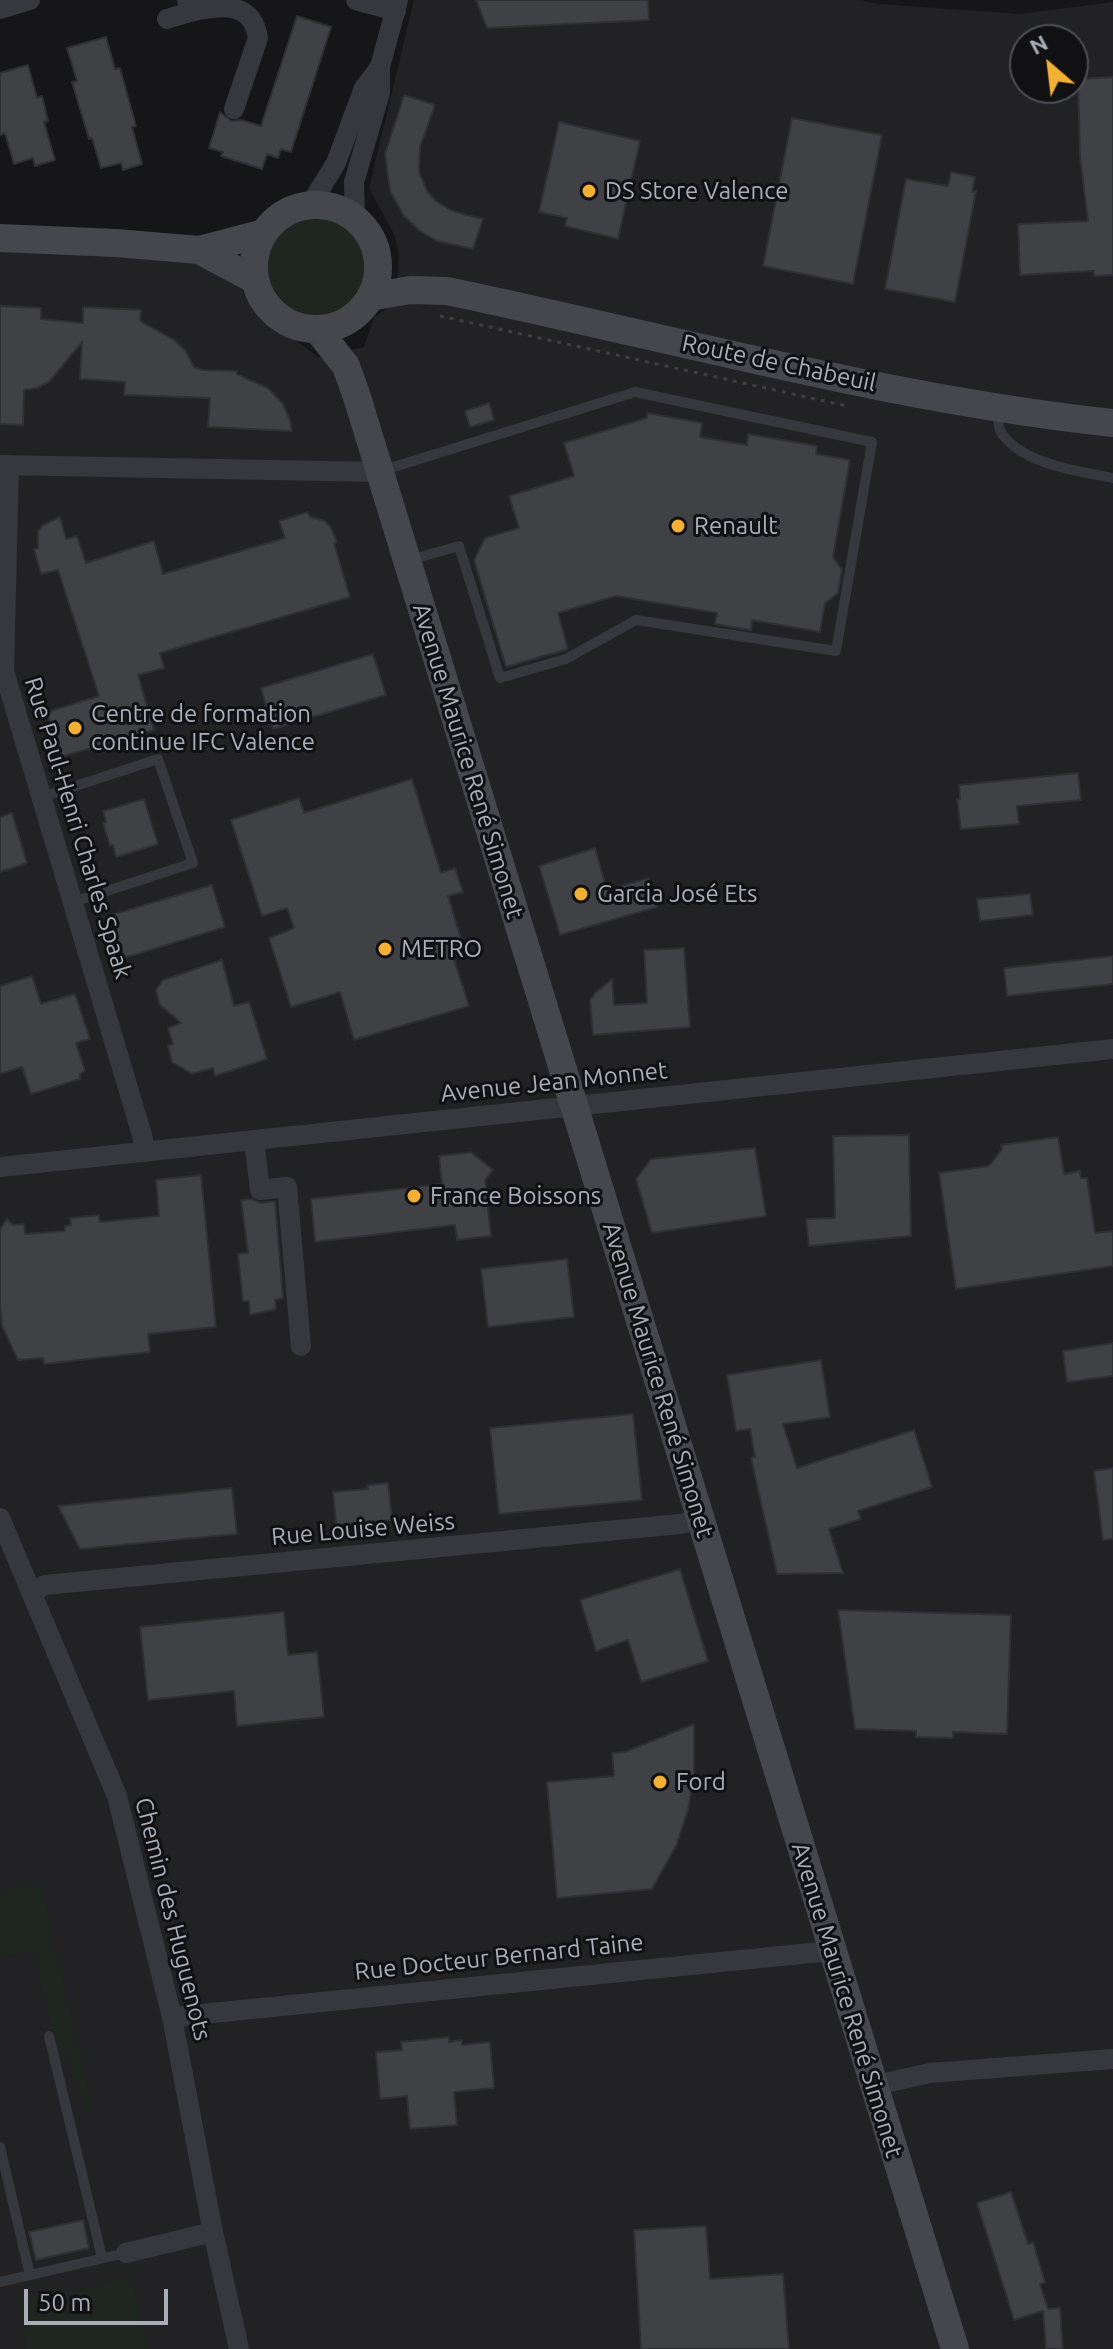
<!DOCTYPE html>
<meta charset="utf-8">
<style>
body{margin:0}
#map{position:relative;width:1113px;height:2349px;overflow:hidden;background:#161618;font-family:Ubuntu,sans-serif}
canvas{display:block}
.north{position:absolute;left:1009px;top:24px;width:80px;height:80px;box-sizing:border-box;background:#111113;border:2px solid #4d4f55;border-radius:50%;rotate:332deg;font-size:22px;font-weight:700;line-height:32px;text-align:center;color:#a8adb8}
.north::after{content:'';display:block;margin:auto;width:28px;height:36px;background:#f2b134;clip-path:polygon(50% 0,100% 100%,50% 72%,0 100%)}
.scale{position:absolute;left:24px;top:2289px;width:144px;height:36px;box-sizing:border-box;border:4px solid #a8adb8;border-top:0;padding-left:10px;font-size:24px;line-height:28px;white-space:nowrap;color:#a8adb8;-webkit-text-stroke:6px #111113;paint-order:stroke}
</style>
<div id="map">
<canvas width="1113" height="2349"></canvas>
<div class="north">N</div>
<div class="scale">50 m</div>
</div>
<script>
const c = document.querySelector('canvas').getContext('2d');
c.lineJoin = 'round';
function paint(path, color) {
  c.fillStyle = color;
  c.fill(path, 'evenodd');
}
function strokePath(path, color, width, dash) {
  c.strokeStyle = color;
  c.lineWidth = width;
  c.lineCap = dash ? 'butt' : 'round';
  c.setLineDash(dash || []);
  c.stroke(path);
}
function label(font, color, halo, rows, align = 'center') {
  c.font = font + ' Ubuntu,sans-serif';
  c.lineWidth = 6;
  c.setLineDash([]);
  c.textBaseline = 'middle';
  c.strokeStyle = halo;
  c.fillStyle = color;
  for (const [text, x, y, turn = 0] of rows) {
    c.save();
    c.translate(x, y);
    c.rotate((+turn || 0) * Math.PI / 180);
    c.textAlign = isNaN(turn) ? turn : align;
    if (halo) c.strokeText(text, 0, 0);
    c.fillText(text, 0, 0);
    c.restore();
  }
}
paint(new Path2D(`
 M414,0H860L879,4L1019,14L1113,2V2349H0V249L182,255L235,277L252,308L318,357L364,347L374,318L395,302L399,257L395,236L369,188ZM1025,40H1073V88H1025Z`), '#222225');
paint(new Path2D(`
 M265 266a50 50 0 1 1 100 0a50 50 0 1 1-100 0Z
 M40,1881L98,2132L53,2032L32,1952L0,1956V1891Z
 M131,2274L148,2349H26L22,2318L16,2301L42,2294L54,2297Z`), '#1e261f');
const building = new Path2D(`
 M476,0H648L649,20L487,28Z
 M297,16L331,27L291,152L281,149L278,158L267,154L262,169L221,156L223,152L209,148L220,112L231,121L241,120L261,126Z
 M106,37L115,69L120,68L136,126L132,127L142,164L123,170L121,163L101,168L92,138L89,139L72,82L77,81L67,48Z
 M28,65L37,98L42,96L48,121L44,122L55,160L35,166L33,158L14,164L5,133L0,135V73Z
 M1113,77V275L1094,276V271L1020,275L1018,224L1088,221L1080,157L1078,79Z
 M404,95L435,105L420,147L419,172L427,191L436,201L452,211L483,219L473,249L437,241L420,231L404,216L390,191L385,154Z
 M792,118L882,135L853,284L763,266Z
 M559,122L640,141L618,239L565,226L567,218L539,212Z
 M951,172L975,177L972,192L976,191L955,302L885,289L906,179L948,186Z
 M0,306L41,308V319L83,323V307L141,310L140,321L174,340L185,350L194,367L203,370L237,371V374L268,388L283,404L290,420L292,431L208,427L210,398L124,395L125,382L80,379L82,342L49,382L37,388L24,390L23,425L0,424Z
 M489,403L494,420L470,427L465,411Z
 M647,413L702,423L700,437L747,445L748,434L817,446L816,454L850,460L833,557L842,570L838,593L825,603L820,632L752,620L751,630L715,624L717,613L616,596L558,613L568,649L506,667L474,560L485,538L519,528L509,496L574,476L564,443L647,418Z
 M308,512L310,517L325,521L331,528L337,542L334,543L350,597L160,653L164,668L138,675L154,730L60,757L57,747H54L47,724L50,723L47,712L99,696L58,570L41,574L34,549L38,548V531L43,525L60,517L66,539L77,536L86,563L154,541L163,574L285,538L279,521Z
 M373,654L386,695L273,729L261,688Z
 M1078,773L1081,800L1017,806L1019,824L961,829L957,799H960L959,785Z
 M412,779L441,873L455,868L463,892L448,896L465,952L453,956L469,1006L354,1040L340,992L291,1007L269,938L294,928L287,908L262,916L231,820L299,798L304,813Z
 M144,799L158,844L116,857L113,845L110,846L103,823L106,822L103,811Z
 M12,813L27,863L0,872V817Z
 M595,848L607,890L649,878L657,907L560,935L539,866Z
 M212,885L225,927L124,958L121,947L118,948L111,925L114,924L111,915Z
 M1030,894L1033,915L980,921L977,899Z
 M684,948L690,1027L593,1035L590,1000L595,993L612,979L614,1005L647,1003L644,950Z
 M1113,956V984L1007,996L1004,968Z
 M222,960L234,1006L249,1002L267,1059L215,1076L213,1068L192,1074L172,1062L168,1046L173,1044L168,1028L181,1023L159,1004L156,990L163,980Z
 M32,976L41,1004L75,994L90,1039L76,1043L85,1071L80,1074V1079L31,1094L22,1067L0,1074V986Z
 M909,1135L911,1236L809,1246L806,1219L835,1218L833,1136Z
 M1058,1137L1064,1174L1080,1171L1081,1178H1087L1095,1233L1113,1231V1266L956,1289L939,1173L989,1166L1002,1149L1001,1145Z
 M755,1148L766,1216L652,1233L636,1179L651,1159Z
 M471,1152L493,1170L485,1180L491,1236L457,1240L455,1225L315,1242L311,1199L442,1184L439,1156Z
 M201,1175L216,1327L148,1334L150,1352L44,1364L43,1358L18,1360L2,1326L0,1304V1229L7,1219L13,1225L24,1224L25,1234L65,1231V1226L71,1225L70,1218L99,1215L100,1222L159,1216L156,1180Z
 M251,1199L261,1203L275,1201L283,1298L275,1300L276,1309L250,1315L249,1301H243L238,1254L248,1253L241,1200Z
 M567,1259L574,1317L488,1327L481,1269Z
 M1113,1343V1376L1067,1382L1063,1351Z
 M821,1360L830,1417L783,1424L797,1468L914,1430L932,1487L858,1511L861,1519L829,1529L843,1573L777,1574L751,1458L755,1457L750,1429L736,1431L727,1375Z
 M633,1414L642,1500L499,1514L490,1428Z
 M1113,1468V1539L1103,1540L1094,1471Z
 M388,1483L392,1520L336,1525L333,1492L368,1489L367,1485Z
 M232,1488L237,1534L80,1549L58,1506Z
 M680,1569L708,1661L641,1682L628,1640L596,1651L580,1600Z
 M838,1610L1011,1615L1007,1734L953,1732V1738L916,1737V1731L855,1729Z
 M284,1612L288,1655L317,1652L324,1717L237,1726L234,1691L148,1700L140,1627Z
 M694,1724V1775L688,1810L676,1846L652,1889L557,1898L547,1782L614,1776L612,1753L625,1752Z
 M449,2037V2042L462,2040V2045L490,2042L494,2088L454,2092L457,2125L410,2129L407,2096L380,2099L376,2052L402,2050L401,2042Z
 M1011,2192L1028,2244L1033,2242L1045,2282L1040,2284L1048,2309L1060,2308L1063,2349H1046L1043,2311L1014,2320L977,2203Z
 M83,2220L89,2248L36,2260L29,2232Z
 M706,2226L710,2279L783,2274L789,2349H641L634,2230Z`);
paint(building, '#404145');
strokePath(building, '#303034', 2);
strokePath(new Path2D(`
 M440,316L847,406`), '#3d3f44', 3, [4, 6]);
strokePath(new Path2D(`
 M998,410C999,417 997,428 1002,434C1025,465 1078,471 1113,478
 M381,471L635,392L872,442L836,651L636,620L566,659L500,678L459,546L410,560
 M42,797L158,759L193,863L73,902
 M49,2036L102,2258
 M0,2147L30,2275
 M0,2282L126,2253`), '#37383d', 10);
strokePath(new Path2D(`
 M187,0L190,12C220,5 252,0 258,38L234,109
 M356,0L396,11
 M0,9L30,0
 M167,19L190,12
 M310,205L336,163L364,88L380,67
 M355,219L354,182L380,93V67L398,0
 M0,465L379,472
 M9,465L4,671L142,1135L145,1152
 M254,1140L260,1190L287,1187L301,1346
 M0,1167L1113,1049
 M0,1518L117,1796L172,2017L213,2232L239,2349
 M32,1593L45,1585L680,1524L700,1520
 M172,2017L831,1951
 M872,2086L930,2073L1113,2059
 M126,2253L213,2232`), '#37383d', 20);
strokePath(new Path2D(`
 M254 267a62 62 0 1 1 124 0a62 62 0 1 1-124 0Z
 M0,238L116,243L199,250L255,280
 M199,250L264,233
 M370,297L410,290L447,291C668,337 888,399 1113,423
 M317,329L346,366L357,397L955,2349`), '#45474d', 28);
for (const [x, y, r, color] of [
 [589,191,8,"#f2b134"],
 [678,526,8,"#f2b134"],
 [75,728,8,"#f2b134"],
 [581,894,8,"#f2b134"],
 [385,949,8,"#f2b134"],
 [414,1196,8,"#f2b134"],
 [660,1782,8,"#f2b134"]
]) {
  const dot = new Path2D();
  dot.arc(x, y, r, 0, 2 * Math.PI);
  c.fillStyle = color;
  c.fill(dot);
  strokePath(dot, '#111113', 3);
}
label('24px', '#a8adb8', '#111113', [
 ["DS Store Valence",605,191],
 ["Renault",694,526],
 ["Centre de formation",91,714],
 ["continue IFC Valence",91,742],
 ["Garcia José Ets",597,894],
 ["METRO",401,949],
 ["France Boissons",430,1196],
 ["Ford",676,1782]
], 'left');
label('24px', '#a8adb8', '#111113', [
 ["Route de Chabeuil",779,363,12],
 ["Avenue Maurice René Simonet",468,761,73],
 ["Rue Paul-Henri Charles Spaak",78,828,73],
 ["Avenue Jean Monnet",554,1082,-6],
 ["Avenue Maurice René Simonet",658,1380,73],
 ["Rue Louise Weiss",363,1529,-5],
 ["Chemin des Huguenots",173,1919,76],
 ["Rue Docteur Bernard Taine",499,1957,-6],
 ["Avenue Maurice René Simonet",847,2000,73]
]);
</script>
